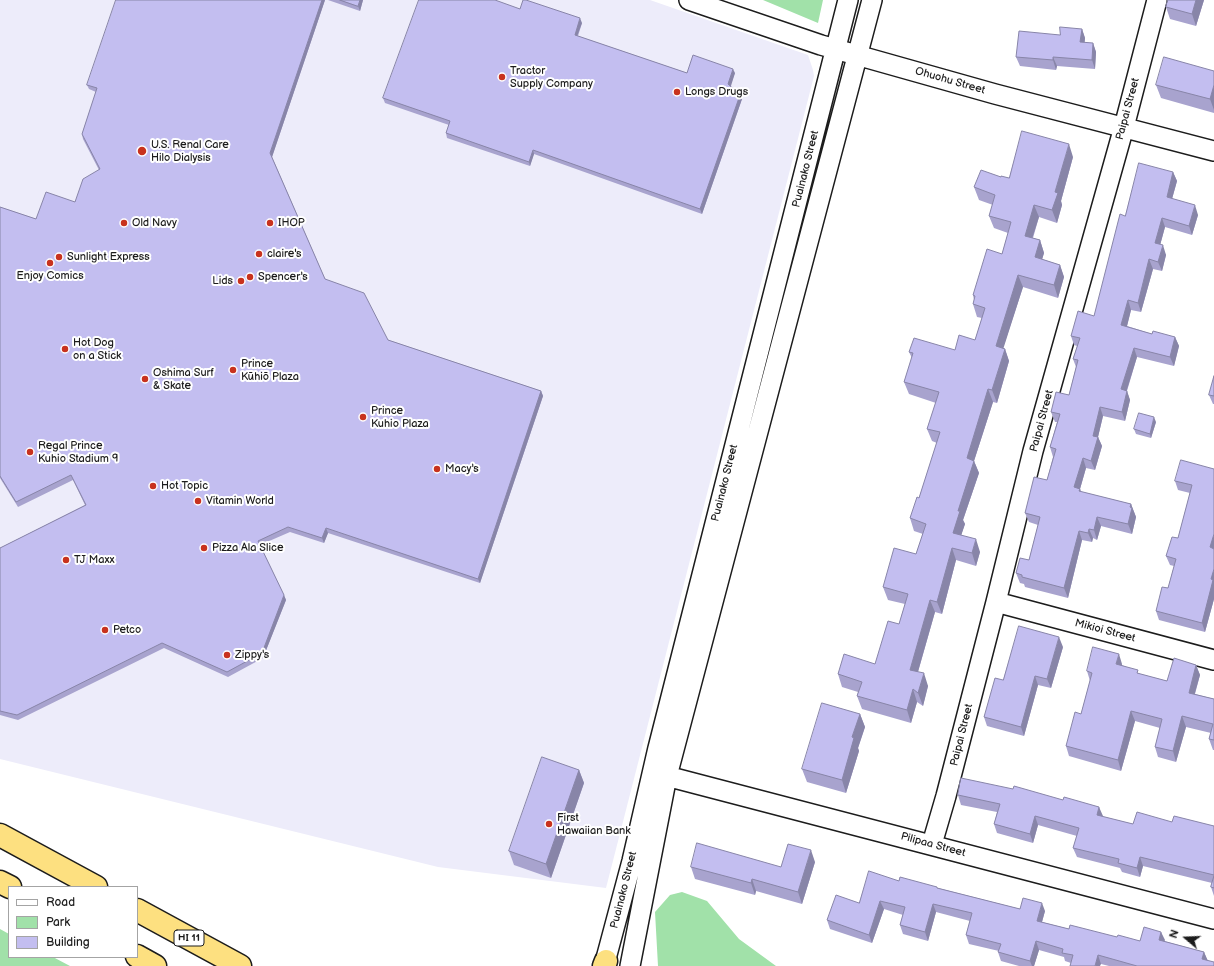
<!DOCTYPE html>
<meta charset="utf-8">
<style>
body{margin:0}
#map{position:relative;width:1214px;height:966px;overflow:hidden;background:#fff;font-family:"Balsamiq Sans",sans-serif}
canvas{display:block}
.legend{position:absolute;left:8px;top:886px;width:130px;height:72px;box-sizing:border-box;background:#fff;border:1px solid #a4a4a4;margin:0;padding:5px 7px;list-style:none;font-size:12px;color:#1c1c1c}
.legend li{display:flex;align-items:center;gap:8px;height:20px}
.legend b{width:20px;border:1px solid #a4a4a4}
.north{position:absolute;left:1166px;top:918px;width:40px;height:40px;-webkit-text-stroke:3px #fff;paint-order:stroke;rotate:289deg;font-size:11px;font-weight:700;line-height:16px;text-align:center;color:#1c1c1c}
.north::after{content:'';display:block;margin:auto;width:14px;height:18px;background:#1c1c1c;clip-path:polygon(50% 0,100% 100%,50% 72%,0 100%)}
</style>
<div id="map">
<canvas width="1214" height="966"></canvas>
<ul class="legend">
<li><b style="height:5px;background:#fff"></b>Road</li>
<li><b style="height:11px;background:#a1e1a9"></b>Park</li>
<li><b style="height:11px;background:#c3bef0"></b>Building</li>
</ul>
<div class="north">N</div>
</div>
<script>
const c = document.querySelector('canvas').getContext('2d');
c.lineJoin = 'round';
function paint(path, color) {
  c.fillStyle = color;
  c.fill(path, 'evenodd');
}
function strokePath(path, color, width, dash) {
  c.strokeStyle = color;
  c.lineWidth = width;
  c.lineCap = dash ? 'butt' : 'round';
  c.setLineDash(dash || []);
  c.stroke(path);
}
function label(font, color, halo, rows, align = 'center') {
  c.font = font + ' "Balsamiq Sans",sans-serif';
  c.lineWidth = 4;
  c.setLineDash([]);
  c.textBaseline = 'middle';
  c.strokeStyle = halo;
  c.fillStyle = color;
  for (const [text, x, y, turn = 0] of rows) {
    c.save();
    c.translate(x, y);
    c.rotate((+turn || 0) * Math.PI / 180);
    c.textAlign = isNaN(turn) ? turn : align;
    if (halo) c.strokeText(text, 0, 0);
    c.fillText(text, 0, 0);
    c.restore();
  }
}
paint(new Path2D(`
 M0,0H650L808,55L813,70L814,76L606,888L438,867L0,759Z`), '#edecfa');
paint(new Path2D(`
 M763,0H823L818,23Z
 M682,892L707,901L739,939L776,966H658L655,912L670,895Z
 M0,929L9,934V957H53L70,966H0Z`), '#a1e1a9');
const minor = new Path2D(`
 M689,0L821,45L995,94L1214,151
 M996,602L1214,660
 M655,773L1214,919
 M932,844L946,796L996,602L1033,451L1124,127L1157,0
 M604,966L632,861L658,748L848,0
 M630,966L667,776L872,0`);
const highway = new Path2D(`
 M0,835L96,887
 M0,882L10,887
 M137,910L240,966
 M137,956L155,966
 M604,966L606,961`);
strokePath(minor, '#1c1c1c', 22);
strokePath(highway, '#1c1c1c', 25);
strokePath(minor, '#fff', 19);
strokePath(highway, '#fde080', 22);
paint(new Path2D(`
 M325,0L272,157L325,279L388,340L541,391L543,396L480,583L328,533L324,543L290,532L260,545L286,600L263,658L228,677L164,648L18,720L0,715V548L85,505L73,480L18,507L0,478V207L36,219L75,202L99,170L83,139L82,134L96,92L89,89L87,85Z
 M328,0H363L360,11Z
 M1204,0L1196,26L1170,19L1166,7Z
 M520,9L582,23L578,36L687,73H735L730,86L740,95L742,99L702,214L534,154L530,166L447,138L446,133L449,125L385,103L383,98Z
 M1082,29L1085,38L1084,43H1093L1096,52L1095,69L1057,66L1056,70L1020,66L1016,57L1060,35Z
 M1214,71V113L1161,98L1156,85Z
 M1073,157L1061,201L1062,205L1057,223L1039,217L1033,238L1040,240L1044,253L1042,259L1060,265L1064,277L1058,298L1023,287L1003,348L1005,349L1009,361L997,403L993,402L974,461L979,473L963,520L965,524L961,535L980,552L976,566L956,560L942,614L935,612L918,672L928,686L923,706L917,702L911,723L862,709L857,696L858,692L842,687L838,674L875,664L899,624L905,604L888,600L883,587L916,554L923,534L914,531L910,518L919,498L937,443L932,441L927,429L936,403L909,394L904,382L912,358L909,352L955,350L975,340L982,318L977,317L973,304L974,300L973,295L1002,254L1008,233L994,228L989,216L993,205L979,200L974,187L1001,177L1009,178Z
 M1173,172L1177,181L1172,199L1198,215L1192,235L1165,227L1160,245L1166,255L1162,271L1153,269L1141,312L1131,310L1127,326L1152,334L1175,337L1179,346L1174,366L1137,357L1127,391L1130,400L1125,421L1103,416L1098,437L1102,446L1095,470L1086,468L1080,489L1081,492L1131,504L1136,517L1132,534L1101,526L1097,540L1093,538L1092,542L1082,540L1068,598L1025,587L1024,584L1020,583L1016,573L1029,560L1038,525L1029,522L1025,513L1047,480L1053,457L1050,447L1057,422H1055L1051,412L1069,395L1076,367L1073,359L1077,346L1074,345L1071,336L1094,316L1125,216Z
 M1214,376V404H1213L1209,395Z
 M1156,422L1151,438L1136,434L1134,429Z
 M1214,469V599L1205,632L1159,620L1156,611L1168,588L1174,566L1170,565L1166,556L1178,538L1190,493L1178,490L1175,481Z
 M1063,647L1051,688L1038,685L1024,736L987,726L984,717L1003,680Z
 M1122,664V665L1140,674L1167,681L1196,665L1200,675L1195,694L1214,699V750H1213L1209,739L1211,733L1186,727L1176,762L1158,757L1155,747L1160,728L1135,721L1121,771L1069,756L1066,746L1081,714L1090,681L1087,671Z
 M860,714L865,727L858,748L859,751L846,793L807,782L802,769Z
 M579,770L584,783L551,878L514,865L509,851Z
 M958,795L1063,800L1099,807L1102,817L1133,824L1172,822L1214,826V896L1211,887L1212,883L1143,866L1140,877L1122,872L1120,868L1077,857L1073,848L1077,836L1038,825L1033,843L997,833L994,824L997,812L961,805Z
 M815,862L802,904L756,891L755,895L695,879L691,867H781Z
 M938,888L1020,909L1045,911L1042,922L1069,929L1140,941L1161,932L1164,941L1204,952L1207,960L1214,966H1109L1101,964L1071,963L1065,961L1064,957L1039,950L1034,966H1019L1001,961L998,952L999,951L969,944L966,935L970,921L936,912L928,941L903,934L900,925L903,915L884,909L872,943L830,929L827,920L859,903Z`), '#a8a3ce');
paint(new Path2D(`
 M322,0H325L272,157L270,153Z
 M360,0H363L360,11L358,6Z
 M1196,0H1204L1196,26L1192,14Z
 M580,18L582,23L576,39L575,35Z
 M1082,29L1085,38L1084,51L1080,42Z
 M1093,43L1096,52L1095,69L1092,60Z
 M1053,57L1057,66L1056,70L1053,60Z
 M733,69L735,73L730,89L728,84Z
 M1214,85V110L1210,99Z
 M740,95L742,99L702,214L700,209Z
 M1069,144L1073,157L1061,201L1062,205L1057,223L1052,210L1055,192Z
 M533,150L534,154L530,166L529,162Z
 M1173,172L1177,181L1170,206L1167,197Z
 M1034,205L1039,217L1029,248L1025,236Z
 M1195,205L1198,215L1192,235L1189,226Z
 M1162,218L1165,227L1158,253L1155,243Z
 M1040,240L1044,253L1039,270L1035,257Z
 M1163,245L1166,255L1162,271L1158,262Z
 M1149,259L1153,269L1141,312L1138,303Z
 M1060,265L1064,277L1058,298L1054,285Z
 M1018,275L1023,287L1000,359L996,346Z
 M1128,300L1131,310L1125,334L1121,325Z
 M1175,337L1179,346L1174,366L1170,357Z
 M1134,348L1137,357L1124,399L1121,389Z
 M1005,349L1009,361L997,403L992,390Z
 M988,389L993,402L974,461L979,473L963,520L965,524L958,545L953,533L967,458Z
 M541,391L543,396L480,583L478,579Z
 M1127,391L1130,400L1125,421L1122,412Z
 M1100,407L1103,416L1098,437L1102,446L1095,470L1091,461L1093,436Z
 M1154,417L1156,422L1151,438L1150,434Z
 M1083,458L1086,468L1080,489L1083,498L1074,487Z
 M1131,504L1136,517L1132,534L1128,524Z
 M1097,517L1101,526L1097,540L1094,530Z
 M326,528L328,533L324,543L322,538Z
 M1089,529L1093,538L1092,542L1088,533Z
 M1079,531L1082,540L1068,598L1064,588Z
 M1214,534V556L1210,547Z
 M976,539L980,552L976,566L972,553Z
 M952,548L956,560L942,614L937,602Z
 M1214,569V599L1205,632L1202,623L1211,579Z
 M284,595L286,600L263,658L262,653Z
 M930,600L935,612L915,682L910,670Z
 M1059,637L1063,647L1051,688L1047,679Z
 M1119,654L1122,664L1120,674L1116,664Z
 M1196,665L1200,675L1192,703L1189,693Z
 M924,673L928,686L923,706L918,693Z
 M1035,676L1038,685L1024,736L1021,727Z
 M913,689L917,702L911,723L907,710Z
 M1131,711L1135,721L1121,771L1118,760Z
 M860,714L865,727L858,748L859,751L846,793L842,780L852,737Z
 M1182,716L1186,727L1176,762L1173,751Z
 M579,770L584,783L551,878L546,864Z
 M1099,807L1103,816L1100,824L1097,815Z
 M1035,816L1038,825L1033,843L1030,834Z
 M811,850L815,862L802,904L798,892Z
 M1140,857L1143,866L1140,877L1137,868Z
 M752,879L756,891L755,895L751,883Z
 M880,901L884,909L872,943L869,935Z
 M1042,903L1045,911L1040,929L1037,921Z
 M933,904L936,912L928,941L925,932Z
 M1161,932L1165,940L1162,948L1159,940Z
 M1036,941L1039,950L1034,966H1032L1030,961Z
 M1204,952L1208,961L1202,959Z
 M1098,955L1101,964L1100,966H1095Z`), '#8885a8');
const building = new Path2D(`
 M116,0H322L270,153L325,279L364,293L388,340L541,391L478,579L326,528L322,538L288,527L258,541L284,595L262,653L227,672L162,643L17,715L0,711V548L86,505L71,475L16,502L0,476V207L36,219L46,192L75,202L83,179L100,169L82,134L97,88L87,85Z
 M340,0H360L358,6Z
 M419,0H495L520,9L523,0H526L580,18L575,35L687,73L693,55L733,69L728,84L740,95L700,209L533,150L529,162L446,133L450,121L383,98Z
 M1168,0H1196L1192,14L1166,7Z
 M1060,27L1082,29L1080,42L1093,43L1092,60L1053,57V60L1016,57L1019,31L1060,35Z
 M1164,57L1214,71V85L1210,99L1156,85Z
 M1022,131L1069,144L1055,192L1058,193L1052,210L1034,205L1025,236L1040,240L1035,257L1060,265L1054,285L1018,275L996,346L1005,349L992,390L988,389L967,458L974,461L958,511H960L953,533L976,539L972,553L952,548L937,602L930,600L910,670L924,673L918,693L913,689L907,710L857,696L862,682L838,674L844,654L875,664L888,621L899,624L908,594L883,587L894,548L916,554L926,524L910,518L917,497L919,498L940,432L927,429L939,392L904,382L913,353L909,352L914,338L955,350L959,335L975,340L985,308L973,304L975,296L973,295L987,249L1002,254L1011,222L989,216L995,195L974,187L981,170L1001,177V176L1009,178Z
 M1139,163L1173,172L1167,197L1195,205L1189,226L1162,218L1155,243L1163,245L1158,262L1149,259L1138,303L1128,300L1121,325L1152,334L1153,331L1175,337L1170,357L1134,348L1121,389L1127,391L1122,412L1100,407L1093,436L1098,437L1091,461L1083,458L1074,487L1080,489L1079,491L1131,504L1130,507L1132,508L1128,524L1097,517L1094,530L1089,529L1088,533L1079,531L1064,588L1022,577V575L1016,573L1020,558L1029,560L1040,517L1025,513L1034,477L1047,480L1056,449L1050,447L1060,414L1051,412L1056,392L1069,395L1078,360L1073,359L1080,338L1071,336L1078,311L1094,316L1120,214L1125,216Z
 M1214,376V396L1209,395Z
 M1139,413L1154,417L1150,434L1134,429Z
 M1181,460L1214,469V534L1210,547L1214,549V569L1211,579L1213,580L1202,623L1156,611L1162,587L1168,588L1176,559L1166,556L1172,537L1178,538L1192,485L1175,481Z
 M1019,626L1059,637L1047,679L1035,676L1021,727L984,717L995,678L1003,680Z
 M1093,647L1119,654L1116,664L1138,670L1137,673L1167,681L1174,658L1196,665L1189,693L1214,699V740L1209,739L1213,724L1182,716L1173,751L1155,747L1162,719L1131,711L1118,760L1066,746L1075,712L1081,714L1092,673L1087,671Z
 M822,703L860,714L852,737L854,738L842,780L802,769Z
 M542,757L579,770L546,864L509,851Z
 M961,778L1013,789L1014,786L1063,800L1064,797L1099,807L1097,815L1133,824L1137,812L1172,822L1174,816L1214,826V875L1140,857L1137,868L1118,863L1119,859L1073,848L1079,828L1035,816L1030,834L994,824L1000,804L958,795Z
 M697,843L781,867L788,844L811,850L798,892L752,879L751,883L691,867Z
 M869,871L899,881L900,877L937,887V888L1020,909L1023,898L1042,903L1037,921L1069,929L1070,925L1117,937L1118,935L1140,941L1144,927L1161,932L1159,940L1204,952L1202,959L1214,962V966H1137L1098,955L1095,966H1070L1073,955L1062,953L1063,949L1036,941L1030,961L998,952L1001,944L966,935L972,913L933,904L925,932L900,925L905,907L880,901L869,935L827,920L836,895L859,903Z
 M1214,876V888L1211,887Z`);
paint(building, '#c3bef0');
strokePath(building, '#8885a8', 1);
for (const [x, y, r, color] of [
 [502,77,4,"#c8321e"],
 [677,92,4,"#c8321e"],
 [142,151,5,"#c8321e"],
 [124,223,4,"#c8321e"],
 [270,223,4,"#c8321e"],
 [259,254,4,"#c8321e"],
 [59,257,4,"#c8321e"],
 [50,263,4,"#c8321e"],
 [250,277,4,"#c8321e"],
 [241,281,4,"#c8321e"],
 [65,349,4,"#c8321e"],
 [233,370,4,"#c8321e"],
 [145,379,4,"#c8321e"],
 [363,417,4,"#c8321e"],
 [30,452,4,"#c8321e"],
 [437,469,4,"#c8321e"],
 [153,486,4,"#c8321e"],
 [198,501,4,"#c8321e"],
 [204,548,4,"#c8321e"],
 [66,560,4,"#c8321e"],
 [105,630,4,"#c8321e"],
 [227,655,4,"#c8321e"],
 [549,824,4,"#c8321e"]
]) {
  const dot = new Path2D();
  dot.arc(x, y, r, 0, 2 * Math.PI);
  c.fillStyle = color;
  c.fill(dot);
  strokePath(dot, '#fff', 1.5);
}
for (const [x, y, w] of [
 [189,938,30]
]) {
  const box = new Path2D();
  box.roundRect(x - w / 2, y - 8, w, 16, 3);
  c.fillStyle = '#fff';
  c.fill(box);
  strokePath(box, '#1c1c1c', 1);
}
label('bold 10px', '#1c1c1c', null, [
 ["HI 11",189,938]
]);
label('11px', '#1c1c1c', '#fff', [
 ["Tractor",510,71],
 ["Supply Company",510,84],
 ["Longs Drugs",685,92],
 ["U.S. Renal Care",151,145],
 ["Hilo Dialysis",151,158],
 ["Old Navy",132,223],
 ["IHOP",278,223],
 ["claire's",267,254],
 ["Sunlight Express",67,257],
 ["Enjoy Comics",50,276,"center"],
 ["Spencer's",258,277],
 ["Lids",233,281,"right"],
 ["Hot Dog",73,343],
 ["on a Stick",73,356],
 ["Prince",241,364],
 ["Kūhiō Plaza",241,377],
 ["Oshima Surf",153,373],
 ["& Skate",153,386],
 ["Prince",371,411],
 ["Kuhio Plaza",371,424],
 ["Regal Prince",38,446],
 ["Kuhio Stadium 9",38,459],
 ["Macy's",445,469],
 ["Hot Topic",161,486],
 ["Vitamin World",206,501],
 ["Pizza Ala Slice",212,548],
 ["TJ Maxx",74,560],
 ["Petco",113,630],
 ["Zippy's",235,655],
 ["First",557,818],
 ["Hawaiian Bank",557,831]
], 'left');
label('11px', '#1c1c1c', '#fff', [
 ["Ohuohu Street",950,81,16],
 ["Paipai Street",1128,109,-75],
 ["Puainako Street",806,169,-76],
 ["Paipai Street",1042,421,-75],
 ["Puainako Street",725,483,-76],
 ["Mikioi Street",1105,631,15],
 ["Paipai Street",962,735,-76],
 ["Pilipaa Street",933,845,15],
 ["Puainako Street",624,890,-76]
]);
</script>
